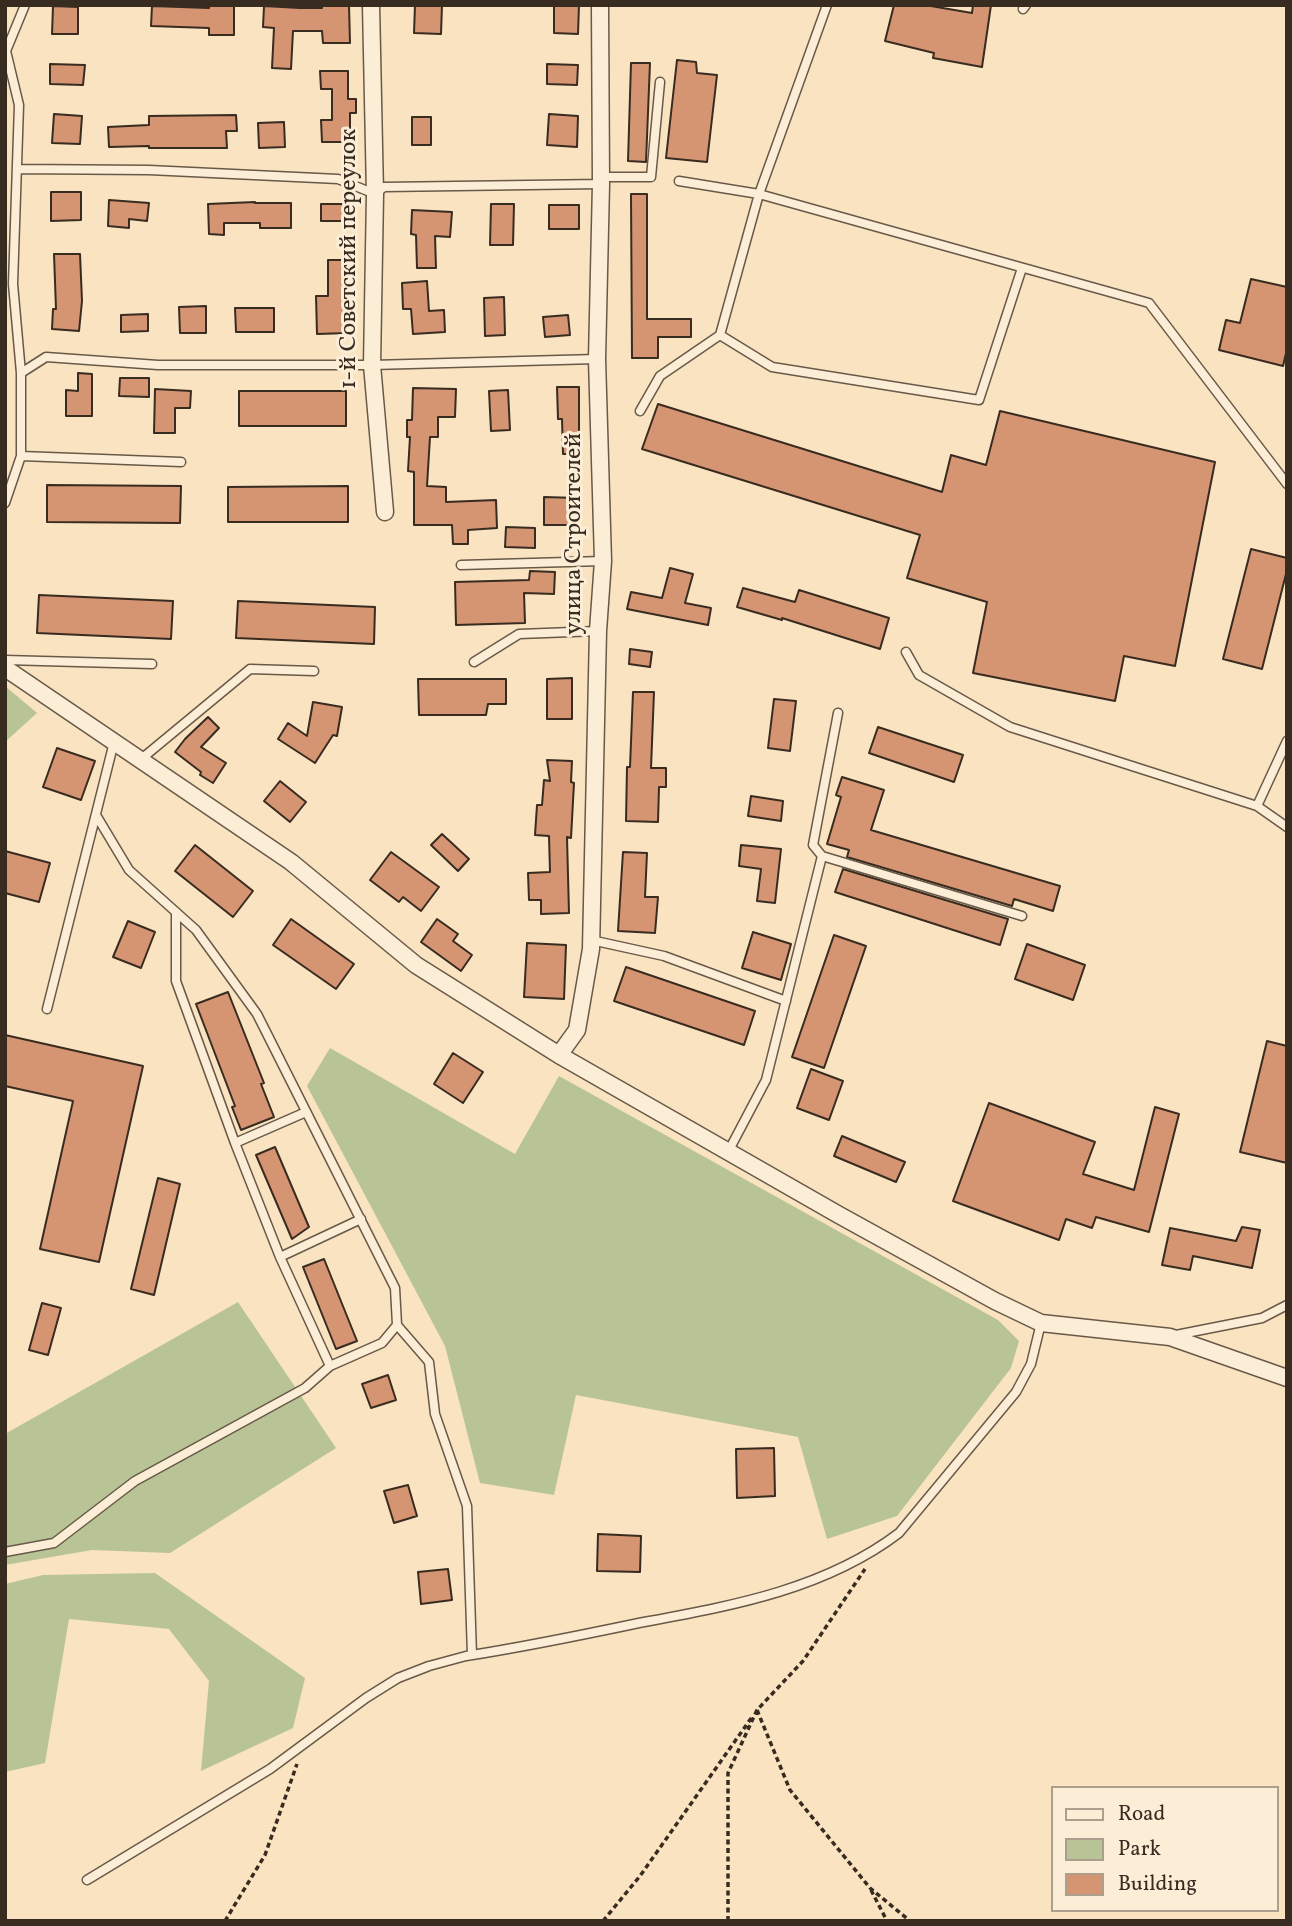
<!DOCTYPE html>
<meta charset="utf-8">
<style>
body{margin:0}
#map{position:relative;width:1292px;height:1926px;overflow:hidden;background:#f9e3c0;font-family:Vollkorn,serif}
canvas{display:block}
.frame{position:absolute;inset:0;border:7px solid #382b20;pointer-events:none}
.legend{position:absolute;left:1051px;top:1786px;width:228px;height:126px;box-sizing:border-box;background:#fbedd6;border:2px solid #ad9f8d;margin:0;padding:9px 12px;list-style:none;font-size:21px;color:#382b20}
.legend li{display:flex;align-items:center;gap:14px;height:35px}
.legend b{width:35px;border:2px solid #ad9f8d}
</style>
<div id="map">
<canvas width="1292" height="1926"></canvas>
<div class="frame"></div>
<ul class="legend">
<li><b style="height:9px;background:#fbedd6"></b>Road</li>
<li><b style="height:19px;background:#b9c496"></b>Park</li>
<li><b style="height:19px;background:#d59573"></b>Building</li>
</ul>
</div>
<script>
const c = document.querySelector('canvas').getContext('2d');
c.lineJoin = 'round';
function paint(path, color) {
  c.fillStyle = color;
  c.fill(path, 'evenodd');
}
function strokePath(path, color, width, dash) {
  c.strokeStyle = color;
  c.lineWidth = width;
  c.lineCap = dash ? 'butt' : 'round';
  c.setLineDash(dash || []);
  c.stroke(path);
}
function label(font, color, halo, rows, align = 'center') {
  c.font = font + ' Vollkorn,serif';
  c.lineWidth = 6;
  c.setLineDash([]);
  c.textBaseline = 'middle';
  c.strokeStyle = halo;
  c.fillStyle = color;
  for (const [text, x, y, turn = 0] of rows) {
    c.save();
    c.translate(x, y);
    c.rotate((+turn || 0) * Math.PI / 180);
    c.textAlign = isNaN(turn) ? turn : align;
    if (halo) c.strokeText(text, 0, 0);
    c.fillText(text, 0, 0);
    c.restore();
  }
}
paint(new Path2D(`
 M5,686L37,713L5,742Z
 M330,1048L515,1154L559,1076L998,1320L1019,1341L1011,1368L897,1516L827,1539L798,1437L576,1395L554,1495L480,1483L445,1346L307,1086Z
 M238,1302L336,1448L170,1553L92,1550L5,1565V1434Z
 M155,1573L305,1678L293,1728L201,1771L209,1681L169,1629L69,1619L45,1763L5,1772V1584L43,1575Z`), '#b9c496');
const building = new Path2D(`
 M209,5H234V35H209V28L151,26L152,6L209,8Z
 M349,5L350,43H323L322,31H293L291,69L272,68L274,28L263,27L264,6L300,8H322V6Z
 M415,5H442L441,34L414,33Z
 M554,5H579L578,34L554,33Z
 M894,5H925L972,13L973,5H991L982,67L933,58L934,53L885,41Z
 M53,6L78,7V34H52Z
 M677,60L696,62L697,73L717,75L707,162L666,158Z
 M631,63H650L646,162L628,161Z
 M50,64L85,65L83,85L50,84Z
 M547,64L578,65L577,85L547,84Z
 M320,71H348V99H356V113H350V142H322L321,120H332V89H321Z
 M54,114L82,116L80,144L52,143Z
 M549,114L578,116L577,147L547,145Z
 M236,115L237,131H226L227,148H149V146L109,147L108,127L149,125V116Z
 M412,117H431V145H412Z
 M284,122L285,147L259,148L258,123Z
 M51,192H81V220L51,221Z
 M631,194H647V319H691V337H658V358H632Z
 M109,200L149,203L147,221L129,219V228L108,226Z
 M255,202V203H291V228H260V223H224V235L209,234L208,204Z
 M321,204H345V221H321Z
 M491,204H514L513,245H490Z
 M549,205H579V229H549Z
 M412,210L452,212L450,237L435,236L436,268H417L416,235L411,234Z
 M54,254H80L82,301L79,331L52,329L53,309H56Z
 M328,260H345L348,333L317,334L316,296H328Z
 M1251,279L1287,287V349L1283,366L1219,350L1226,320L1240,323Z
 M427,281L429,311L444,310L445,332L413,334L411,309H403L402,283Z
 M504,297L505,335L485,336L484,298Z
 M206,306V333H180L179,307Z
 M235,308H274V332H236Z
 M148,314V331L121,332V315Z
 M568,315L570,335L545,337L543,317Z
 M78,373L92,374V416H66V390L78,391Z
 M120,378H149V397L119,396Z
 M557,387H579V454H563L562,419H558Z
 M413,388L456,389L455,417H438V437H430L427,486L446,487V502L496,500L497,528L468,530V544H453L452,525H414V472L408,471L410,437H407V420H412Z
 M155,389L191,391L190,408H175V433H154Z
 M508,390L510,430L491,431L489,391Z
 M239,391H346V426H239Z
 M658,404L942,492L951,455L986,465L1000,411L1215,462L1175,666L1124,656L1115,701L973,673L987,602L907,578L920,535L642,449Z
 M47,485L181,486L180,523L47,522Z
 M348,486V522H228V487Z
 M544,497L577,498V525H544Z
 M506,527L535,528V548L505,547Z
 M1251,549L1287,558V570L1262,669L1223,659Z
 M670,568L693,574L685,603L711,608L708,625L627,609L631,592L662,598Z
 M530,571L555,572L554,594L524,593L525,623L456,625L455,582L529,580Z
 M743,588L795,602L799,590L889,618L880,649L782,618V620L737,607Z
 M39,595L173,601L171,639L37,633Z
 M238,601L375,607L374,644L236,638Z
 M630,649L652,652L650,667L629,664Z
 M572,678V719H547V679Z
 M418,679H506V704H488L486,715H419Z
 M633,692H654L651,768H666V787H659L658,822L626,821L627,767H630Z
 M774,699L796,701L790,751L768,748Z
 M313,702L342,707L337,736L333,735L315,763L278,739L288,723L307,736Z
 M208,717L219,728L201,747L226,763L213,783L200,775L201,772L175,752L185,739Z
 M878,727L963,755L954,782L869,753Z
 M57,748L95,761L81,800L43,787Z
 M547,760L572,761L571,782L574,783L571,838L567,837L569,913L541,914V900H529L528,873L550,872L549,836L535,835L537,805H542L544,780L550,781Z
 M842,777L884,790L871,830L1060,886L1053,911L1014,899L1012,906L847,857L849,850L827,844L841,797L836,795Z
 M280,781L306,802L290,822L264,801Z
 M751,796L783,801L781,821L748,816Z
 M442,834L469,859L458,871L431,845Z
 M195,845L253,891L233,917L175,871Z
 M741,845L781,849L775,903L757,901L761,869L739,866Z
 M5,851L50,863L39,902L5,893Z
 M391,852L439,887L421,911L403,897L399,902L370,880Z
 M623,852L647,853L645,897H658L655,933L618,931Z
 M843,869L1008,919L1000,945L835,892Z
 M291,919L354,964L336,989L273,945Z
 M437,919L458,934L453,941L472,955L461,971L421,942Z
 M128,921L155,932L141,968L113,957Z
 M753,932L791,944L781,980L742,968Z
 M834,935L866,946L824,1068L792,1057Z
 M527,943L566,945L564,999L524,997Z
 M1027,944L1085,965L1073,1000L1015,979Z
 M626,967L755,1011L744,1045L614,1001Z
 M228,992L264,1083L261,1084L274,1117L241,1130L232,1107L235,1106L196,1004Z
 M5,1035L143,1066L99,1262L40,1249L73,1101L5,1086Z
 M1267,1041L1287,1046V1163L1240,1152Z
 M453,1053L483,1072L463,1103L434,1084Z
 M811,1069L843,1081L829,1120L797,1108Z
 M989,1103L1095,1142L1083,1174L1134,1190L1155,1107L1179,1114L1149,1232L1096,1217L1092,1228L1066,1219L1059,1240L953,1201Z
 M842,1136L905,1162L896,1182L834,1156Z
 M275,1147L309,1227L292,1239L256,1155Z
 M158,1178L180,1184L154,1295L131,1289Z
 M1242,1227L1260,1230L1252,1268L1193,1256L1190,1270L1162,1265L1170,1228L1236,1241Z
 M324,1259L357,1341L336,1349L303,1267Z
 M42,1303L61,1308L48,1355L29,1350Z
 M388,1375L396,1400L371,1408L362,1384Z
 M774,1448L775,1496L737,1498L736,1449Z
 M408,1485L417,1516L394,1523L384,1491Z
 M598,1534L641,1536L640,1572L597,1571Z
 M448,1569L452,1600L421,1604L418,1572Z`);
paint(building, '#d59573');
strokePath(building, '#382b20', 2);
const lane = new Path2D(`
 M1023,9L1026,5
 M18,169L149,170L338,179L375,194L384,187L601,184
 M601,177H651L660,82
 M679,181L759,194L827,5
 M720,335L772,367L979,400L1022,268
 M21,373L46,357L158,365H372L597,359
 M640,411L660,376L720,335L759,194L1149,303L1287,484
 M21,456V373L13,284L19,105L6,51L25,5
 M5,503L21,456L181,462
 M461,565L603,561
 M906,652L919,675L1010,727L1257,806L1287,827
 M5,660L152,664
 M474,662L519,634L598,631
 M140,760L250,669L314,671
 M1257,806L1287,741
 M822,856L813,845L838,713
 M176,912V981L235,1143L280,1257L330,1366
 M591,940L664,956L786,1001
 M47,1009L114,742
 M235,1143L306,1112
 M728,1152L766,1080L822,856L1022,916
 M280,1257L361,1219
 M397,1325L429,1362L435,1414L467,1506L472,1655
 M1176,1335L1262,1318L1287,1305
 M5,1552L54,1543L135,1481L305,1388L330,1366L382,1343L397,1325L395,1288L257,1014L196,930L129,870L96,815
 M87,1880L270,1769L366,1698L398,1678L429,1666L466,1656C524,1647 582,1635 639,1623C730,1606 824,1590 899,1533L1016,1392L1031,1364L1041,1323`);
const street = new Path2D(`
 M371,5L375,194L372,365L385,512
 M5,668L291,862L416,965L559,1055L839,1215L995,1301L1041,1323L1170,1337L1287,1378
 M559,1055L577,1030L591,949L598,631L603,561L597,359L601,184L600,5`);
strokePath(lane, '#685948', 11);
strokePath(street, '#685948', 19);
strokePath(new Path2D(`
 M757,1710L790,1790L870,1888L910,1921
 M871,1890L887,1921
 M225,1921L265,1855L297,1764
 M603,1921L640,1876L752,1717
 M728,1921V1773L757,1710L803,1661L865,1569`), '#382b20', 3.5, [5, 3.5]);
strokePath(lane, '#fbedd6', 8);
strokePath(street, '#fbedd6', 16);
label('24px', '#382b20', '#fbedd6', [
 ["1-й Советский переулок",351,259,-90],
 ["улица Строителей",576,534,-90]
]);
</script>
